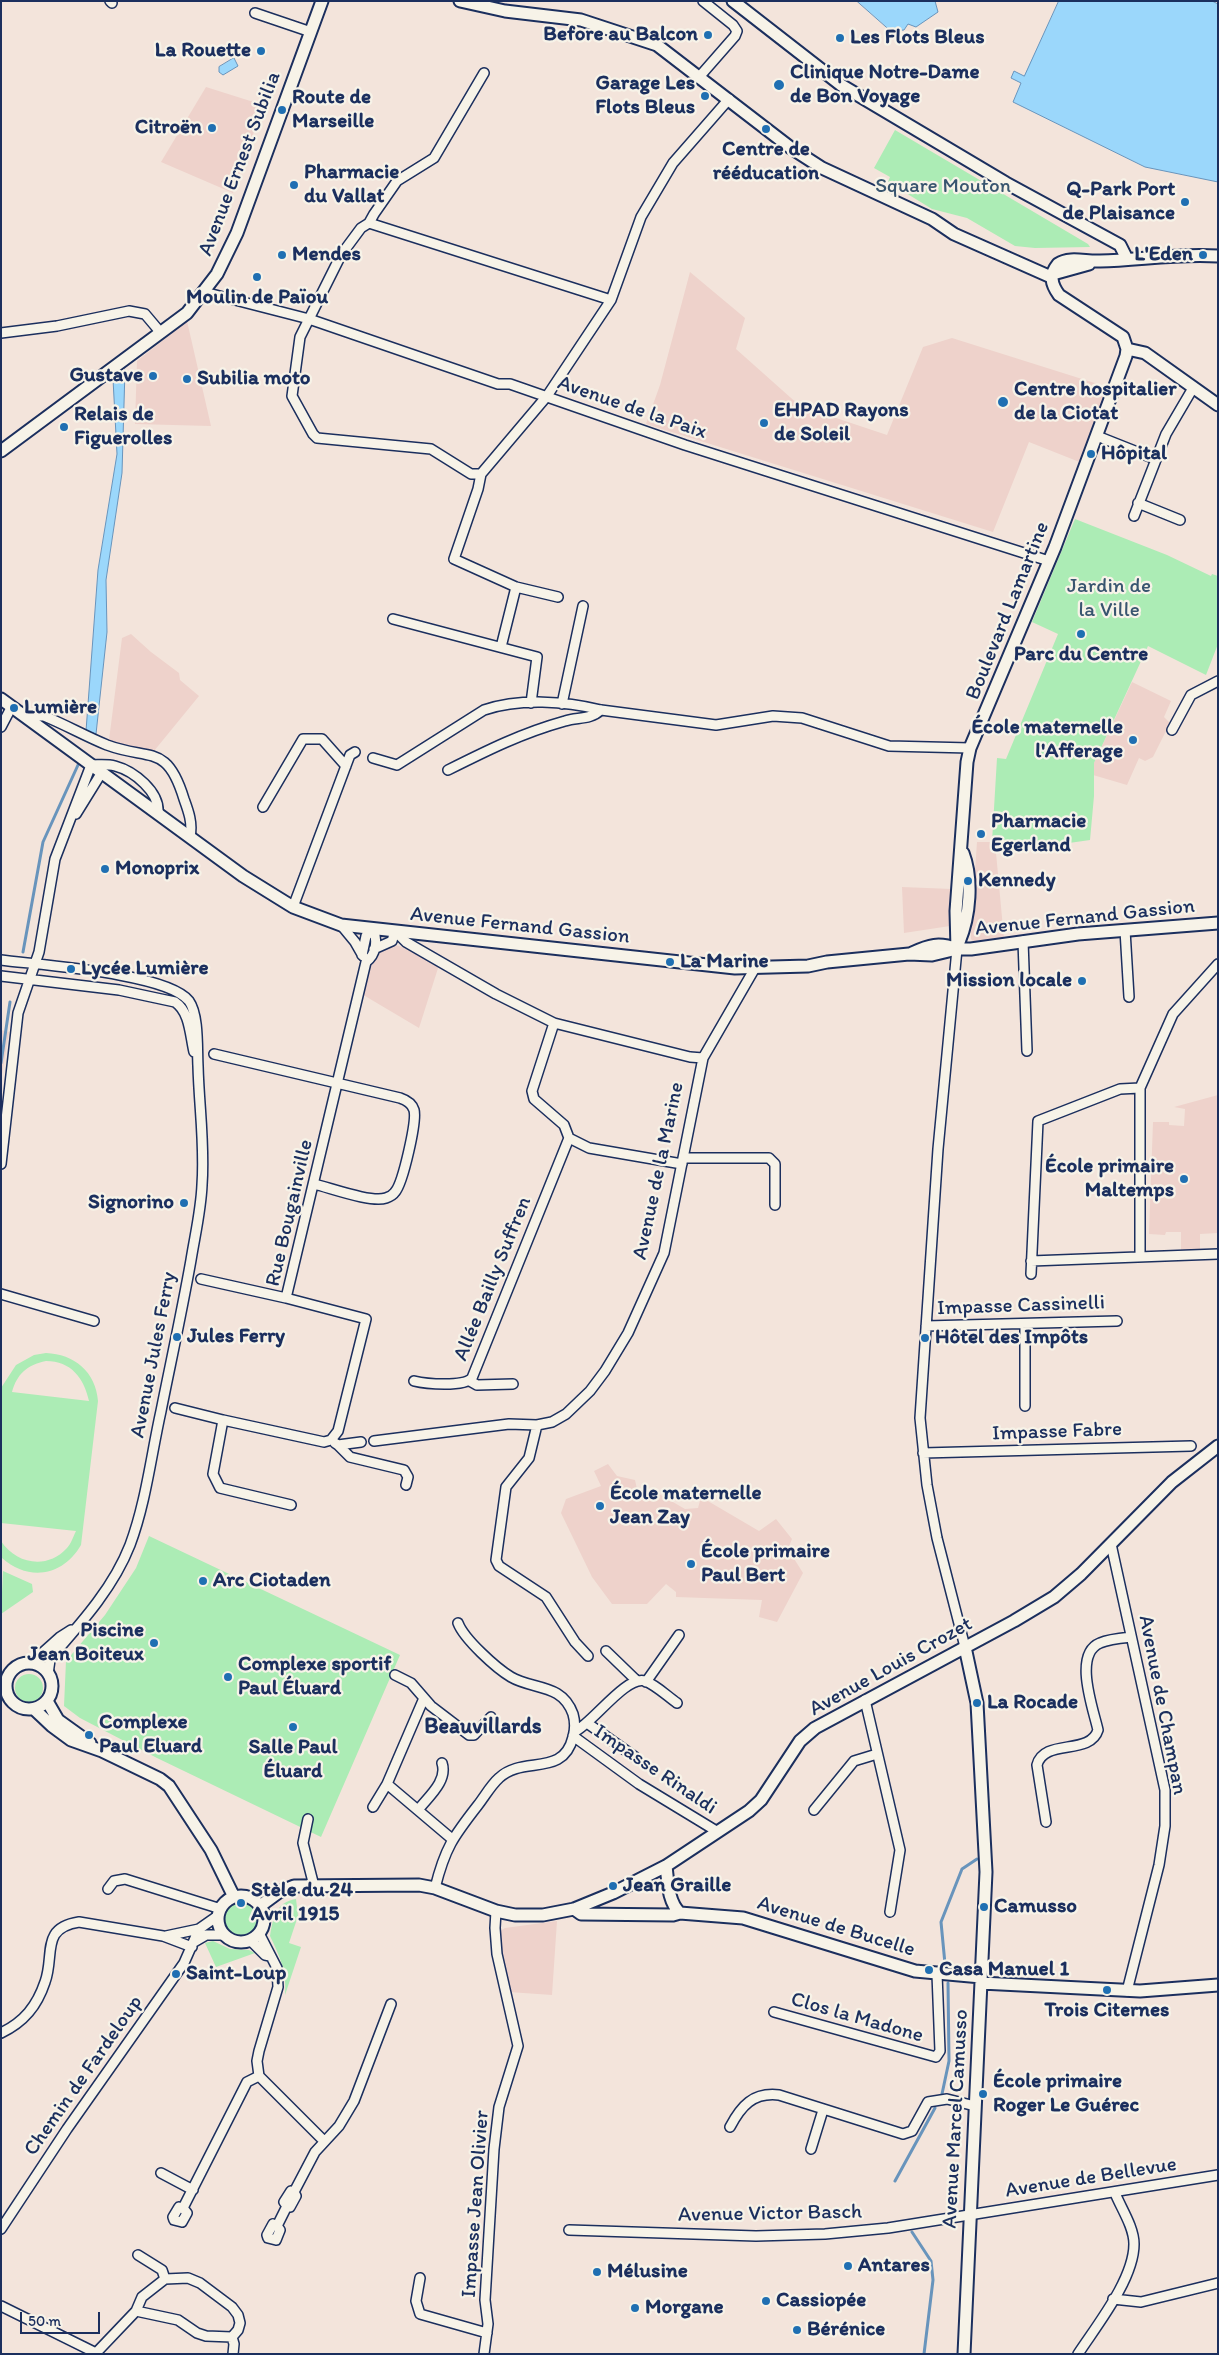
<!DOCTYPE html>
<meta charset="utf-8">
<style>
body{margin:0}
#map{position:relative;width:1219px;height:2355px;overflow:hidden;background:#f3e4db;font-family:Itim,sans-serif}
canvas{display:block}
.frame{position:absolute;inset:0;border:2px solid #1b2f5e;pointer-events:none}
.scale{position:absolute;left:20px;top:2312px;width:80px;height:22px;box-sizing:border-box;border:2px solid #1b2f5e;border-top:0;padding-left:6px;font-size:15px;line-height:18px;white-space:nowrap;color:#1b2f5e;-webkit-text-stroke:4px #f7f3e8;paint-order:stroke}
</style>
<div id="map">
<canvas width="1219" height="2355"></canvas>
<div class="frame"></div>
<div class="scale">50 m</div>
</div>
<script>
const c = document.querySelector('canvas').getContext('2d');
c.lineJoin = 'round';
function paint(path, color) {
  c.fillStyle = color;
  c.fill(path, 'evenodd');
}
function strokePath(path, color, width, dash) {
  c.strokeStyle = color;
  c.lineWidth = width;
  c.lineCap = dash ? 'butt' : 'round';
  c.setLineDash(dash || []);
  c.stroke(path);
}
function label(font, color, halo, rows, align = 'center') {
  c.font = font + ' Itim,sans-serif';
  c.lineWidth = 4.5;
  c.setLineDash([]);
  c.textBaseline = 'middle';
  c.strokeStyle = halo;
  c.fillStyle = color;
  for (const [text, x, y, turn = 0] of rows) {
    c.save();
    c.translate(x, y);
    c.rotate((+turn || 0) * Math.PI / 180);
    c.textAlign = isNaN(turn) ? turn : align;
    if (halo) c.strokeText(text, 0, 0);
    c.fillText(text, 0, 0);
    c.restore();
  }
}
paint(new Path2D(`
 M206,87L263,105L233,193L161,162Z
 M690,272L745,318L736,349L800,406L887,435L923,347L952,338L1101,385L1100,394L1107,397L1082,463L1029,442L993,532L646,424L660,385Z
 M187,321L211,426L135,424L137,361Z
 M131,634L151,652L179,673L180,680L199,696L154,751L118,745L109,740L122,638Z
 M1132,682L1171,701L1164,717L1170,723L1153,757L1145,761L1139,758L1127,785L1093,775L1094,763Z
 M977,842H995L1004,939L975,943L971,939V929Z
 M902,887L952,889L950,926L904,933Z
 M379,940L402,947L439,965L419,1028L360,993Z
 M1,1030L9,1032L1,1081Z
 M1218,1095V1233L1200,1234V1252L1191,1249L1188,1252H1181V1232H1166L1165,1235L1149,1234L1153,1122H1169V1125L1184,1126L1185,1109L1174,1107Z
 M608,1464L617,1476L635,1480L637,1489L659,1494L685,1509L698,1508L701,1497L759,1531L776,1519L792,1539L788,1549L803,1573L777,1622L759,1617L762,1600L676,1597V1592L666,1584L647,1604H612L592,1577L561,1513L566,1499L601,1486L594,1471Z
 M557,1921L552,1995L509,1992L503,1963L500,1931L505,1928Z`), '#eed2cb');
paint(new Path2D(`
 M895,130L1088,244L1090,247L1035,248L1015,246L967,218L932,209L888,182L890,177L874,168Z
 M1075,519L1167,555L1211,576L1212,574L1218,576V644L1206,675L1148,646L1094,763V796L1090,840L1062,844L992,842L997,758L1006,759L1058,634L1032,622Z
 M46,1353C74,1354 96,1372 98,1401L81,1545C63,1576 29,1582 2,1558L1,1541C16,1564 47,1570 67,1548C71,1544 73,1537 76,1531L1,1523V1388L16,1365L34,1355ZM46,1361C71,1361 84,1378 89,1401L12,1392C17,1374 27,1365 46,1361Z
 M149,1536L400,1655L321,1837L157,1758L80,1718L64,1706L66,1661L105,1615L136,1568Z
 M3,1571L32,1584L33,1592L1,1614Z
 M15 1688a14 14 0 1 1 28 0a14 14 0 1 1-28 0Z
 M296,1899L298,1916L289,1943L301,1947L285,1995C287,1972 280,1957 270,1936C273,1918 276,1902 296,1899Z
 M225 1919a16 16 0 1 1 32 0a16 16 0 1 1-32 0Z
 M213,1941L230,1949L249,1950L255,1953L216,1967L205,1943Z`), '#acecb5');
const water = new Path2D(`
 M857,1H935L938,12L916,27L908,24L904,30L891,31Z
 M1059,1H1212L1218,4V182L1145,167L1013,102L1021,83L1011,78L1014,71L1024,76Z
 M234,58L238,66L223,75L219,72V67Z
 M125,370L122,473L106,580L107,632L96,734L86,731L98,570L117,454L113,379Z`);
paint(water, '#9bd7fb');
strokePath(water, '#6894bc', 1);
strokePath(new Path2D(`
 M23,952L43,842L78,765
 M1,1063L10,1002
 M945,1964L941,1922L962,1869L977,1859
 M942,2094L949,2061L948,1983
 M895,2181L935,2108
 M912,2232L931,2261L933,2280L924,2354`), '#6894bc', 3);
const street = new Path2D(`
 M110,1L112,3
 M255,13L311,32
 M700,76L735,36L737,31L733,25L703,1
 M369,223L611,300
 M204,292L309,319L498,384H510L685,445L1049,561
 M1,333L57,326L129,311L145,314L161,333
 M1097,436L1155,459
 M481,474H471L431,449L317,438L313,434L292,396L300,337L341,255L361,228L369,223L374,214L397,181L434,158L484,73
 M1138,503L1180,520
 M1134,516L1166,434L1193,388
 M558,597L516,587L454,559L478,489L481,474L547,396L611,300L641,217L673,163L729,99
 M393,619L537,657L531,703
 M501,647L516,587
 M562,704L583,606
 M31,720L38,716H44C66,725 85,736 107,745C150,761 167,743 184,799C188,810 193,823 190,836
 M1,727L12,706
 M1172,730L1191,695L1218,681
 M373,758L397,765L484,710C520,698 565,701 601,710L716,725L773,716L802,718L889,746L970,748
 M448,770C488,750 522,733 565,721C578,717 590,720 601,710
 M263,807L303,739H322L346,766
 M76,814L102,772
 M293,907L350,755L355,752
 M341,925L355,942L363,956
 M1125,930L1129,997
 M395,931L406,942L418,949L496,994L554,1023L690,1057L703,1058
 M1023,941L1027,1051
 M374,949L392,941L395,931
 M957,949L938,1149L920,1418L927,1485L937,1538L965,1647
 M1,960C39,965 167,973 189,1001C199,1015 197,1049 198,1066C199,1106 205,1145 202,1185C201,1210 195,1235 191,1260C182,1311 171,1361 161,1411C151,1456 146,1502 130,1545C114,1586 84,1620 55,1653L50,1660L48,1674
 M1,976L119,990L175,1002C190,1012 190,1035 194,1052
 M554,1023L532,1091L534,1099L564,1125L569,1138L589,1148L682,1164
 M214,1054L400,1098C406,1100 412,1103 414,1110C417,1121 403,1183 395,1192C393,1195 389,1197 386,1198C371,1203 331,1188 314,1184
 M1140,1088V1257
 M1140,1088L1173,1014L1218,964
 M683,1158H769L775,1164V1205
 M1,1164L18,1013L39,952L55,859L91,765C100,765 107,764 115,766C134,771 160,792 158,813
 M1031,1261L1218,1254
 M1031,1274L1038,1121L1120,1089L1140,1088
 M201,1279L286,1298
 M1,1294L94,1321
 M926,1326L1117,1321
 M414,1381C426,1384 464,1387 472,1378L569,1138
 M470,1381L477,1385L513,1384
 M1025,1406V1324
 M175,1408L223,1420
 M537,1425L529,1458L506,1487L496,1560L499,1566L546,1597L575,1642L588,1656
 M374,1441L509,1424L537,1425L552,1422L566,1414L590,1391L605,1371L628,1333L664,1253L703,1058L755,968
 M335,1443L338,1445L361,1442
 M338,1445L350,1457L404,1470L408,1477L406,1485
 M923,1453L1191,1446
 M291,1505L220,1488L213,1474L223,1420L324,1442L331,1440L338,1431L366,1319L286,1298L366,962C376,955 378,940 373,929L366,936L362,955
 M1111,1544L1165,1790V1826L1159,1865L1127,1991
 M606,1651L637,1681
 M31,1663L60,1637L71,1630
 M395,1675L411,1683L431,1706L469,1735H474L491,1717
 M646,1682L679,1635
 M424,1698L387,1784L452,1839
 M865,1700L900,1850L890,1912
 M587,1723L635,1757
 M574,1732C592,1724 626,1675 645,1681C656,1685 667,1696 677,1703
 M573,1736L639,1784L718,1832
 M373,1807L387,1784
 M418,1810C428,1797 448,1781 442,1763
 M814,1810L854,1761L877,1754
 M308,1819L303,1843L314,1886
 M1046,1822L1037,1765C1044,1738 1090,1756 1098,1730C1093,1708 1073,1654 1100,1643C1109,1639 1121,1638 1131,1637
 M435,1888C445,1848 453,1837 478,1805C485,1796 491,1785 499,1778C523,1755 563,1778 573,1737C575,1730 575,1721 573,1714C562,1683 533,1690 511,1677C496,1668 464,1639 458,1623
 M108,1889L114,1881L125,1879L221,1909
 M259,1933L277,1968L278,1987L259,2051L257,2061L259,2076L324,2141
 M166,1936L199,1929
 M250,1940L265,1955L270,1956
 M194,1942L206,1935H225
 M774,2012L936,2057L940,2051L937,1974
 M1,2033C24,2022 37,2006 45,1982C55,1955 40,1928 79,1922L163,1936L192,1947
 M730,2127C741,2106 753,2092 779,2095L903,2134L912,2131L928,2102L947,2099L975,2106
 M811,2149L823,2110
 M161,2173L193,2190
 M287,2206L290,2207L296,2196L294,2192L315,2152L339,2126L354,2101L391,2004
 M183,2208L179,2207L173,2217L174,2220L182,2222L187,2213L183,2208L247,2082L259,2076
 M277,2226L273,2224L267,2235L268,2238L276,2240L280,2230L277,2226L287,2206L284,2202L291,2191L294,2192
 M1,2229L67,2129L184,1963L199,1929L219,1915
 M569,2230L756,2236L825,2234L888,2228L1218,2175
 M138,2255L162,2270L165,2279
 M420,2278L416,2301L420,2314L487,2333
 M1113,2299L1141,2302L1218,2283
 M1,2306L98,2354
 M232,2337L234,2344L233,2354
 M96,2353L136,2311L142,2297L165,2279L188,2278L200,2283L232,2307L238,2315L240,2323L238,2330L232,2337L206,2336L197,2333L178,2320L136,2311
 M484,2354L488,2324L485,2300L494,2149L499,2107L518,2046L497,1954L495,1928L496,1911
 M1078,2354C1097,2325 1134,2279 1134,2244C1134,2227 1121,2208 1115,2193`);
const secondary = new Path2D(`
 M460,1L505,11L581,20L657,45L791,148L822,168L932,219L954,234L1051,277
 M733,1L841,85L1006,183L1120,245L1127,259
 M1053,274L1089,264
 M1127,349L1145,353L1218,405
 M1,451L187,313L217,274L237,233L322,1
 M1,699L243,876L293,907L341,925L735,968L808,966L827,962L909,954L932,955L957,949H971L1078,934L1218,923
 M959,942C970,916 973,879 963,853
 M957,949L956,911L967,762L970,748L1055,547L1126,356L1127,349L1123,337L1059,295C1051,284 1049,275 1058,264C1070,256 1086,262 1100,261C1140,260 1178,253 1218,256
 M912,953C929,945 939,942 957,949
 M6 1686a23 23 0 1 1 46 0a23 23 0 1 1-46 0Z
 M47,1701L58,1720L90,1743
 M34,1709L52,1726L71,1740L102,1751L160,1779L169,1786L211,1850L234,1897
 M666,1866C668,1882 668,1902 680,1913
 M218 1919a23 23 0 1 1 46 0a23 23 0 1 1-46 0Z
 M260,1906L279,1892L294,1886L419,1885L435,1888L496,1911L515,1915H543L574,1909L613,1893L666,1866L749,1811L761,1800L800,1741L815,1728L1014,1621L1054,1597L1081,1574L1172,1482L1218,1446
 M574,1909L581,1914L673,1915L680,1913L743,1918L915,1971L981,1977
 M981,1983L1140,1991L1218,1985
 M964,2354L986,1872L977,1703L965,1647`);
strokePath(street, '#1b2f5e', 12);
strokePath(secondary, '#1b2f5e', 15);
strokePath(street, '#f7f3e8', 9);
strokePath(secondary, '#f7f3e8', 11);
for (const [x, y, r, color] of [
 [708,35,5,"#1f6fb2"],
 [840,38,5,"#1f6fb2"],
 [261,51,5,"#1f6fb2"],
 [779,85,6,"#1f6fb2"],
 [705,96,5,"#1f6fb2"],
 [282,110,5,"#1f6fb2"],
 [212,128,5,"#1f6fb2"],
 [766,129,5,"#1f6fb2"],
 [294,185,5,"#1f6fb2"],
 [1185,202,5,"#1f6fb2"],
 [282,255,5,"#1f6fb2"],
 [1203,255,5,"#1f6fb2"],
 [257,277,5,"#1f6fb2"],
 [153,376,5,"#1f6fb2"],
 [187,379,5,"#1f6fb2"],
 [1003,402,6,"#1f6fb2"],
 [764,423,5,"#1f6fb2"],
 [64,427,5,"#1f6fb2"],
 [1091,454,5,"#1f6fb2"],
 [1081,634,5,"#1f6fb2"],
 [14,708,5,"#1f6fb2"],
 [1133,740,5,"#1f6fb2"],
 [981,834,5,"#1f6fb2"],
 [105,869,5,"#1f6fb2"],
 [968,881,5,"#1f6fb2"],
 [670,962,5,"#1f6fb2"],
 [71,969,5,"#1f6fb2"],
 [1082,981,5,"#1f6fb2"],
 [1184,1179,5,"#1f6fb2"],
 [184,1203,5,"#1f6fb2"],
 [177,1337,5,"#1f6fb2"],
 [925,1338,5,"#1f6fb2"],
 [600,1506,5,"#1f6fb2"],
 [691,1564,5,"#1f6fb2"],
 [203,1581,5,"#1f6fb2"],
 [154,1643,5,"#1f6fb2"],
 [228,1677,5,"#1f6fb2"],
 [977,1703,5,"#1f6fb2"],
 [293,1727,5,"#1f6fb2"],
 [89,1735,5,"#1f6fb2"],
 [613,1886,5,"#1f6fb2"],
 [241,1903,5,"#1f6fb2"],
 [984,1907,5,"#1f6fb2"],
 [929,1970,5,"#1f6fb2"],
 [176,1974,5,"#1f6fb2"],
 [1107,1990,5,"#1f6fb2"],
 [983,2094,5,"#1f6fb2"],
 [848,2266,5,"#1f6fb2"],
 [597,2272,5,"#1f6fb2"],
 [766,2301,5,"#1f6fb2"],
 [635,2308,5,"#1f6fb2"],
 [797,2330,5,"#1f6fb2"]
]) {
  const dot = new Path2D();
  dot.arc(x, y, r, 0, 2 * Math.PI);
  c.fillStyle = color;
  c.fill(dot);
  strokePath(dot, '#f7f3e8', 2);
}
label('bold 21px', '#1b2f5e', '#f7f3e8', [
 ["Before au Balcon",698,35,"right"],
 ["Les Flots Bleus",850,38],
 ["La Rouette",251,51,"right"],
 ["Clinique Notre-Dame",790,73],
 ["de Bon Voyage",790,97],
 ["Garage Les",695,84,"right"],
 ["Flots Bleus",695,108,"right"],
 ["Route de",292,98],
 ["Marseille",292,122],
 ["Citroën",202,128,"right"],
 ["Centre de",766,150,"center"],
 ["rééducation",766,174,"center"],
 ["Pharmacie",304,173],
 ["du Vallat",304,197],
 ["Q-Park Port",1175,190,"right"],
 ["de Plaisance",1175,214,"right"],
 ["Mendes",292,255],
 ["L'Eden",1193,255,"right"],
 ["Moulin de Païou",257,298,"center"],
 ["Gustave",143,376,"right"],
 ["Subilia moto",197,379],
 ["Centre hospitalier",1014,390],
 ["de la Ciotat",1014,414],
 ["EHPAD Rayons",774,411],
 ["de Soleil",774,435],
 ["Relais de",74,415],
 ["Figuerolles",74,439],
 ["Hôpital",1101,454],
 ["Parc du Centre",1081,655,"center"],
 ["Lumière",24,708],
 ["École maternelle",1123,728,"right"],
 ["l'Afferage",1123,752,"right"],
 ["Pharmacie",991,822],
 ["Egerland",991,846],
 ["Monoprix",115,869],
 ["Kennedy",978,881],
 ["La Marine",680,962],
 ["Lycée Lumière",81,969],
 ["Mission locale",1072,981,"right"],
 ["École primaire",1174,1167,"right"],
 ["Maltemps",1174,1191,"right"],
 ["Signorino",174,1203,"right"],
 ["Jules Ferry",187,1337],
 ["Hôtel des Impôts",935,1338],
 ["École maternelle",610,1494],
 ["Jean Zay",610,1518],
 ["École primaire",701,1552],
 ["Paul Bert",701,1576],
 ["Arc Ciotaden",213,1581],
 ["Piscine",144,1631,"right"],
 ["Jean Boiteux",144,1655,"right"],
 ["Complexe sportif",238,1665],
 ["Paul Éluard",238,1689],
 ["La Rocade",987,1703],
 ["Complexe",99,1723],
 ["Paul Eluard",99,1747],
 ["Salle Paul",293,1748,"center"],
 ["Éluard",293,1772,"center"],
 ["Jean Graille",623,1886],
 ["Stèle du 24",251,1891],
 ["Avril 1915",251,1915],
 ["Camusso",994,1907],
 ["Casa Manuel 1",939,1970],
 ["Saint-Loup",186,1974],
 ["Trois Citernes",1107,2011,"center"],
 ["École primaire",993,2082],
 ["Roger Le Guérec",993,2106],
 ["Antares",858,2266],
 ["Mélusine",607,2272],
 ["Cassiopée",776,2301],
 ["Morgane",645,2308],
 ["Bérénice",807,2330]
], 'left');
label('21px', '#1b2f5e', '#f7f3e8', [
 ["Avenue Ernest Subilia",240,164,-69],
 ["Avenue de la Paix",632,408,19],
 ["Boulevard Lamartine",1008,611,-68],
 ["Avenue Fernand Gassion",1085,918,-6],
 ["Avenue Fernand Gassion",520,926,6],
 ["Avenue de la Marine",659,1171,-78],
 ["Rue Bougainville",290,1213,-77],
 ["Allée Bailly Suffren",493,1279,-68],
 ["Impasse Cassinelli",1021,1306,-2],
 ["Avenue Jules Ferry",154,1355,-79],
 ["Impasse Fabre",1057,1432,-2],
 ["Avenue Louis Crozet",891,1667,-29],
 ["Avenue de Champan",1162,1705,79],
 ["Impasse Rinaldi",655,1770,34],
 ["Avenue de Bucelle",836,1927,17],
 ["Clos la Madone",857,2018,16],
 ["Chemin de Fardeloup",84,2076,-55],
 ["Avenue Marcel Camusso",956,2119,-87],
 ["Avenue de Bellevue",1091,2178,-9],
 ["Impasse Jean Olivier",476,2204,-86],
 ["Avenue Victor Basch",770,2214,-1]
]);
label('21px', '#38556f', '#f7f3e8', [
 ["Square Mouton",943,187],
 ["Jardin de",1109,587],
 ["la Ville",1109,611]
]);
label('bold 22px', '#1b2f5e', '#f7f3e8', [
 ["Beauvillards",483,1727]
]);
</script>
